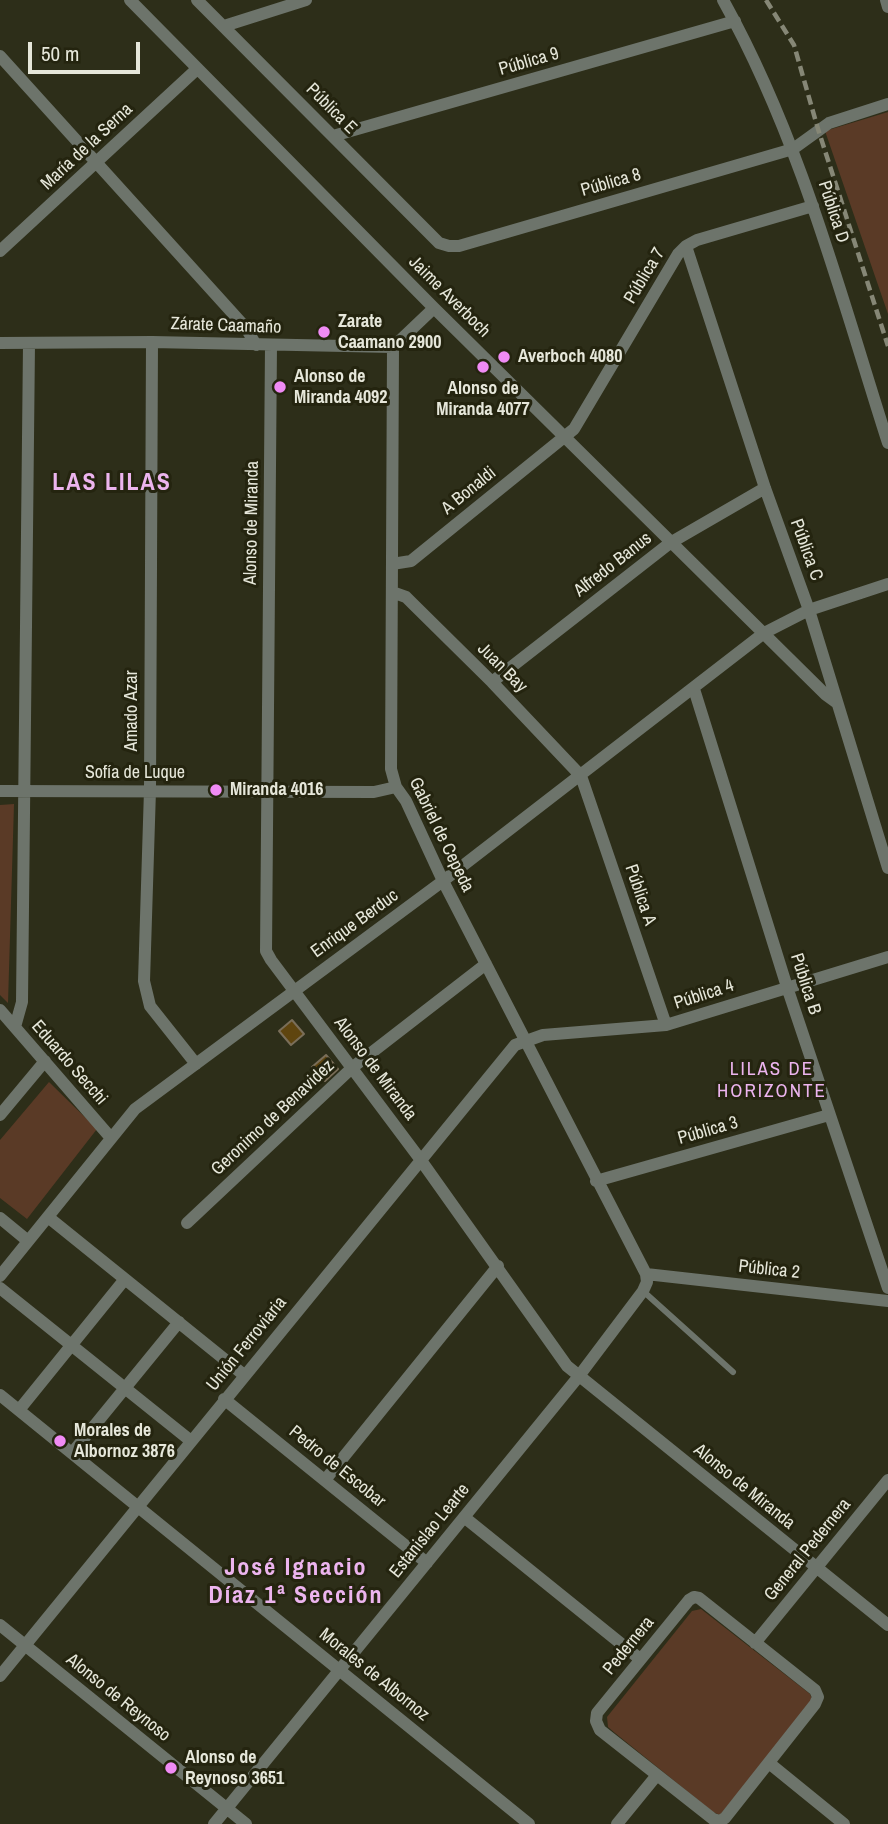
<!DOCTYPE html>
<meta charset="utf-8">
<style>
body{margin:0}
#map{position:relative;width:888px;height:1824px;overflow:hidden;background:#2d2e19;font-family:"Archivo Narrow",sans-serif}
canvas{display:block}
.scale{position:absolute;left:28px;top:42px;width:112px;height:32px;box-sizing:border-box;border:4px solid #e6e7da;border-top:0;padding-left:9px;font-size:21px;line-height:24px;white-space:nowrap;color:#e6e7da;-webkit-text-stroke:5px #24240f;paint-order:stroke}
</style>
<div id="map">
<canvas width="888" height="1824"></canvas>
<div class="scale">50 m</div>
</div>
<script>
const c = document.querySelector('canvas').getContext('2d');
c.lineJoin = 'round';
function paint(path, color) {
  c.fillStyle = color;
  c.fill(path, 'evenodd');
}
function strokePath(path, color, width, dash) {
  c.strokeStyle = color;
  c.lineWidth = width;
  c.lineCap = dash ? 'butt' : 'round';
  c.setLineDash(dash || []);
  c.stroke(path);
}
function label(font, color, halo, rows, align = 'center') {
  c.font = font + ' "Archivo Narrow",sans-serif';
  c.lineWidth = 6;
  c.setLineDash([]);
  c.textBaseline = 'middle';
  c.strokeStyle = halo;
  c.fillStyle = color;
  for (const [text, x, y, turn = 0] of rows) {
    c.save();
    c.translate(x, y);
    c.rotate((+turn || 0) * Math.PI / 180);
    c.textAlign = isNaN(turn) ? turn : align;
    if (halo) c.strokeText(text, 0, 0);
    c.fillText(text, 0, 0);
    c.restore();
  }
}
paint(new Path2D(`
 M888,112V314L825,131Z
 M14,804L8,1003L0,995V805Z
 M49,1082L97,1129L27,1219L0,1198V1140Z
 M701,1609L810,1694L813,1702L720,1815L713,1812L615,1733L608,1727L607,1717L692,1611Z`), '#5a3a26');
const building = new Path2D(`
 M292,1020L304,1034L291,1045L279,1031Z
 M326,1055L338,1069L325,1081L312,1067Z`);
paint(building, '#5f450f');
strokePath(building, '#7a6e59', 2);
strokePath(new Path2D(`
 M643,1291L733,1372`), '#6d746b', 6);
strokePath(new Path2D(`
 M130,0L434,308L826,695L837,703
 M197,0L439,243L449,246H459L793,149L829,123L888,104
 M723,0C800,138 840,293 888,443
 M886,0L888,7
 M224,26L306,0
 M0,56L246,328L256,345
 M333,136L735,21
 M686,246L765,488L809,610L888,868
 M0,251L197,69
 M152,342L150,790L144,981L150,1006L196,1064
 M0,343L152,342L393,347L434,308
 M271,345L266,951L271,960L420,1159L567,1366L888,1625
 M392,564L411,561L574,429L678,254L686,246L697,240L813,206
 M392,592L406,597L412,603L492,682L581,776L666,1025
 M492,682L670,543L765,488
 M694,689L787,987L888,1288
 M0,791L374,792L396,787
 M0,1010L111,1138
 M15,1027L22,1002L29,344
 M0,1115L45,1061
 M596,1181L829,1115
 M48,1217L244,1375
 M0,1218L28,1241
 M187,1223L353,1067L486,964
 M646,1274L888,1301
 M0,1276L135,1109L443,881L764,633L809,610L888,584
 M0,1288L191,1441
 M0,1395L529,1824
 M224,1399L427,1563
 M19,1410L125,1279
 M72,1453L179,1322
 M325,1480L498,1266
 M464,1517L640,1659
 M694,1597L699,1598L815,1690L818,1697L815,1704L725,1818L720,1821L713,1819L600,1730L596,1721L597,1713L689,1600Z
 M0,1625L246,1824
 M755,1643L888,1480
 M0,1676L515,1045L543,1035L666,1025L888,957
 M769,1763L844,1824
 M214,1824L579,1376L643,1291L647,1282L646,1274L443,881L406,801L396,787L391,769L393,347
 M617,1824L657,1775`), '#6d746b', 12);
strokePath(new Path2D(`
 M766,0L794,45L818,129L888,346`), '#868776', 4.5, [10, 5]);
for (const [x, y, r, color] of [
 [324,332,7,"#f08bf5"],
 [504,357,7,"#f08bf5"],
 [483,367,7,"#f08bf5"],
 [280,387,7,"#f08bf5"],
 [216,790,7,"#f08bf5"],
 [60,1441,7,"#f08bf5"],
 [171,1768,7,"#f08bf5"]
]) {
  const dot = new Path2D();
  dot.arc(x, y, r, 0, 2 * Math.PI);
  c.fillStyle = color;
  c.fill(dot);
  strokePath(dot, '#24240f', 2.5);
}
label('18px', '#e6e7da', '#24240f', [
 ["Pública 9",529,62,-16],
 ["Pública E",331,109,45],
 ["María de la Serna",87,147,-43],
 ["Pública 8",611,183,-16],
 ["Pública D",833,212,72],
 ["Pública 7",645,276,-59],
 ["Jaime Averboch",449,297,45],
 ["Zárate Caamaño",226,326,2],
 ["A Bonaldi",469,491,-39],
 ["Alonso de Miranda",252,523,-89],
 ["Pública C",806,550,70],
 ["Alfredo Banus",613,565,-38],
 ["Juan Bay",502,668,45],
 ["Amado Azar",132,711,-90],
 ["Sofía de Luque",135,773],
 ["Gabriel de Cepeda",441,835,64],
 ["Pública A",640,895,71],
 ["Enrique Berduc",355,924,-36],
 ["Pública B",805,984,72],
 ["Pública 4",704,995,-18],
 ["Eduardo Secchi",69,1063,49],
 ["Alonso de Miranda",375,1069,53],
 ["Geronimo de Benavidez",273,1118,-43],
 ["Pública 3",708,1131,-16],
 ["Pública 2",769,1270,6],
 ["Unión Ferroviaria",247,1344,-51],
 ["Pedro de Escobar",337,1467,39],
 ["Alonso de Miranda",744,1487,39],
 ["Estanislao Learte",430,1531,-51],
 ["General Pedernera",808,1550,-51],
 ["Pedernera",629,1646,-51],
 ["Morales de Albornoz",374,1675,39],
 ["Alonso de Reynoso",118,1698,39]
]);
label('bold 18px', '#e6e7da', '#24240f', [
 ["Zarate",338,322],
 ["Caamano 2900",338,343],
 ["Averboch 4080",518,357],
 ["Alonso de",294,377],
 ["Miranda 4092",294,398],
 ["Alonso de",483,389,"center"],
 ["Miranda 4077",483,410,"center"],
 ["Miranda 4016",230,790],
 ["Morales de",74,1431],
 ["Albornoz 3876",74,1452],
 ["Alonso de",185,1758],
 ["Reynoso 3651",185,1779]
], 'left');
c.letterSpacing = '2px';
label('19px', '#ecb4ee', '#24240f', [
 ["LILAS DE",772,1070],
 ["HORIZONTE",772,1092]
]);
c.letterSpacing = '0px';
c.letterSpacing = '2px';
label('bold 24px', '#ecb4ee', '#24240f', [
 ["LAS LILAS",112,484],
 ["José Ignacio",296,1569],
 ["Díaz 1ª Sección",296,1597]
]);
c.letterSpacing = '0px';
</script>
